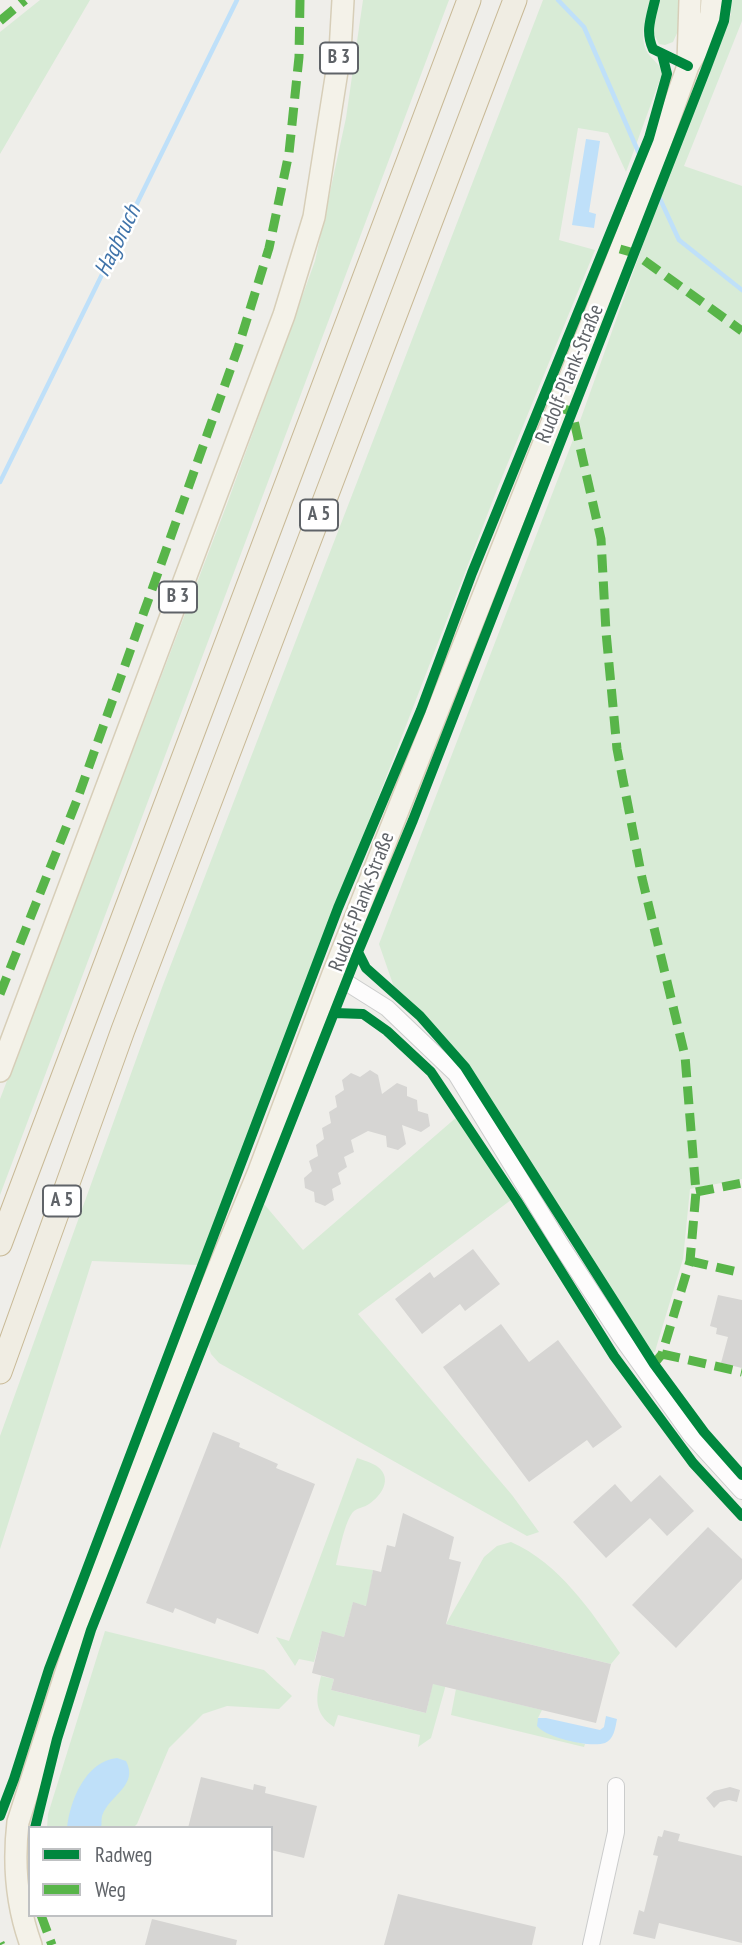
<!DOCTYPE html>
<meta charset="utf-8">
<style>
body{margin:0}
#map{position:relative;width:742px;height:1945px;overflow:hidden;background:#efeeea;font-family:"PT Sans Narrow",sans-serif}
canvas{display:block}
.legend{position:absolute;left:28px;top:1826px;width:245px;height:91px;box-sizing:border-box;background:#fff;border:2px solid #bfc1c3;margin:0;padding:9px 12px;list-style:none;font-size:21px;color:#5f6368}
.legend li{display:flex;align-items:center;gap:14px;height:35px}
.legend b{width:35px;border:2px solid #bfc1c3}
</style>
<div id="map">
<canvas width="742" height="1945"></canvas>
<ul class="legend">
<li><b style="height:9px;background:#00873e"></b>Radweg</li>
<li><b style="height:9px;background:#58b549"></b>Weg</li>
</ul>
</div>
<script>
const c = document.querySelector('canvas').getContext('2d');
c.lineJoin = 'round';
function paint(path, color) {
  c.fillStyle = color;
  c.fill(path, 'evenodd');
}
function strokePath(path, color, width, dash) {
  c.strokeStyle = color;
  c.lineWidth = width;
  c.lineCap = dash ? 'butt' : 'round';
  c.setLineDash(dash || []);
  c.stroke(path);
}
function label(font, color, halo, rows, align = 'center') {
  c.font = font + ' "PT Sans Narrow",sans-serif';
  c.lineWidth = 5;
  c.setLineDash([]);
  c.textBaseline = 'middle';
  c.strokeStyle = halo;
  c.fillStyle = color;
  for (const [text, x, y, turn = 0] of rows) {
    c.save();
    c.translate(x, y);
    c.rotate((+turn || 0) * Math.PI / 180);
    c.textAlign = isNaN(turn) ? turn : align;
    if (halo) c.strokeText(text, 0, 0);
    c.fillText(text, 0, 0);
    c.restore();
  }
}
paint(new Path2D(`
 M40,0H90L0,154V32Z
 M363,0H449L0,1195V1099L227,504L315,261L346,118Z
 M543,0H650C646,17 637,41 650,56C656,63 660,64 662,74L626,172L608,133L578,128L559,240L595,250L498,487L198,1265L92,1261L0,1549V1436L163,985Z
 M659,0H681L678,31L673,42L665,45L659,44L652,30Z
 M731,0H742V21L684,166L742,186V1179L690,1189L683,1259L656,1348L655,1352L650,1353L471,1067L427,1018L395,990L379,944L576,432L670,169L731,14Z
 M458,1116L511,1200L358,1314L512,1495L539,1532L527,1536L219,1363L211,1354L208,1345L264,1204L303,1250Z
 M357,1458C363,1460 373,1463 378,1467C393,1479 381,1496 369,1504C365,1507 358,1508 354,1511C345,1519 339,1553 336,1565L373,1570L367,1606L353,1603L344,1637L322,1632L314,1662L299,1659L295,1666L276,1637L289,1641Z
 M511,1542C559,1563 591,1611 620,1653L611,1664L446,1624L484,1557L497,1546Z
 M105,1631L264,1670L292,1696L279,1709L227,1706L203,1714L169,1748L137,1824L133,1828H47L48,1814Z
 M321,1676L334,1679L331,1690L426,1713L434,1678L447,1681L431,1738L418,1747L420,1735L338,1715L334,1727C313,1713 316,1697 321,1676Z
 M456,1689L542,1710L538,1718L557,1737L585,1744L584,1747L451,1715Z`), '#d8ebd6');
paint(new Path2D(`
 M586,139L600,141L589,212L596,214L594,228L572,225Z
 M606,1716L617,1719C615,1729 614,1739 605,1743C591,1748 546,1738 537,1726L538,1718H546L600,1730L604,1727Z
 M117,1758L126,1761C139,1786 109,1795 102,1816C101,1820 102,1824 101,1828H67C70,1800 86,1761 117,1758Z`), '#bfe0f9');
strokePath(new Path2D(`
 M558,0L584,27L644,165
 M654,186L679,240L742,290
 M0,482L237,0`), '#bfe0f9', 4.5);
paint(new Path2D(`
 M370,1070L378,1075L382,1094L397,1083L407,1087V1096L417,1100L418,1111L428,1114L430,1126L421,1132L402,1125L406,1144L398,1150L387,1147L386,1136L368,1131L351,1140L354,1152L344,1157L347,1167L338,1173L341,1184L332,1189L334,1200L325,1206L315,1202L314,1192L305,1188L304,1178L312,1171L309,1161L318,1156L316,1145L324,1139L322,1128L331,1123L329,1112L337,1107L335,1096L344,1090L342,1080L351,1073L360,1077Z
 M473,1249L500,1284L465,1311L460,1304L422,1334L395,1299L430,1272L434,1278Z
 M718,1295L742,1300V1368L721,1363L728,1337L716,1334L717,1328L710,1326Z
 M501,1324L529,1362L558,1340L622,1427L593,1448L587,1440L529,1482L443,1367Z
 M213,1432L240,1443L239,1447L278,1464L276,1468L315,1484L258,1634L217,1618L215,1624L175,1608L173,1613L146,1603Z
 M660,1475L694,1511L667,1536L650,1518L606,1558L573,1522L615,1484L631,1502Z
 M403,1513L454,1537L449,1559L461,1562L446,1624L611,1664L596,1723L433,1684L426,1713L331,1690L334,1679L312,1673L322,1631L344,1637L353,1602L366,1606L373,1570L381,1572L387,1545L395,1547Z
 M708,1527L742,1559V1579L676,1648L632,1605Z
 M201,1777L253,1790L254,1784L266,1787L265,1793L317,1806L304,1858L271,1850V1828H188Z
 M730,1787L740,1790L737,1802L729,1800L720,1802L714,1808L706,1798L714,1791Z
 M664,1830L680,1834L678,1841L742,1856V1943L659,1923L655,1939L633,1934L639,1910L644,1912L658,1856L653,1855L658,1836L662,1837Z
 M398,1894L536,1927L532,1945H384Z
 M152,1919L237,1940L236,1945H145Z`), '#d6d5d3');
const minor = new Path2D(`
 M333,974L387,1008L456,1074L562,1247L621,1337L691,1435L742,1491
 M591,1945L616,1832V1786`);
const major = new Path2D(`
 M688,63L690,0
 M0,1071L284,315L314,217L340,52L343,0
 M31,1945C16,1904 13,1865 18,1822L78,1635L181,1359L259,1171L333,974L642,196L688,66L701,44L711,14L712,0`);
const highway = new Path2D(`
 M0,1244L469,0
 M0,1372L123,1030L515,0`);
strokePath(minor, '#cbcccc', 18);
strokePath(major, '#d7ceb8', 24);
strokePath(highway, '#c8b996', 25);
strokePath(minor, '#fdfcfc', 16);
strokePath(major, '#f4f2e9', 21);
strokePath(highway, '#f0ede3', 23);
strokePath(new Path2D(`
 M0,21L25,0
 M620,249L634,253L742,331
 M557,406L572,412L601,539L606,632L617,749L642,878L685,1056L696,1192L690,1261L662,1354L654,1364L644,1369
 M0,994L77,800L238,348L269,248L289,153L299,57L300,0
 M696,1192L742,1183
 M690,1261L742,1273
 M662,1354L742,1372
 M41,1915L52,1945
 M0,1943L1,1945`), '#58b549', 9, [18, 9]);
strokePath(new Path2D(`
 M655,0C651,17 645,32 653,49L688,66
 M358,952L366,968L420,1016L465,1067L654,1364L704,1432L742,1475
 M335,1013L363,1014L387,1031L431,1072L517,1201L614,1356L693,1463L742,1516
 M0,1816L14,1779L49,1669L338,908L421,710L472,573L649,138L667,74L662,54
 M35,1828L57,1739L91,1630L358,952L413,820L706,69L724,21L727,0`), '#00873e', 10);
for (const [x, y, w] of [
 [339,58,38],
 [319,515,38],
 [178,597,38],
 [62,1201,38]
]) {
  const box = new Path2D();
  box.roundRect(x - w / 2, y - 15.5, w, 31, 5);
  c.fillStyle = '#fff';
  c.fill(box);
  strokePath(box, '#5f6368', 2);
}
label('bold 19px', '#5f6368', null, [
 ["B 3",339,58],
 ["A 5",319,515],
 ["B 3",178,597],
 ["A 5",62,1201]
]);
label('21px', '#5f6368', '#fff', [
 ["Rudolf-Plank-Straße",570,374,-68],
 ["Rudolf-Plank-Straße",362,902,-69]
]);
label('italic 23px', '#4174aa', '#fff', [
 ["Hagbruch",118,241,-64]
]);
</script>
